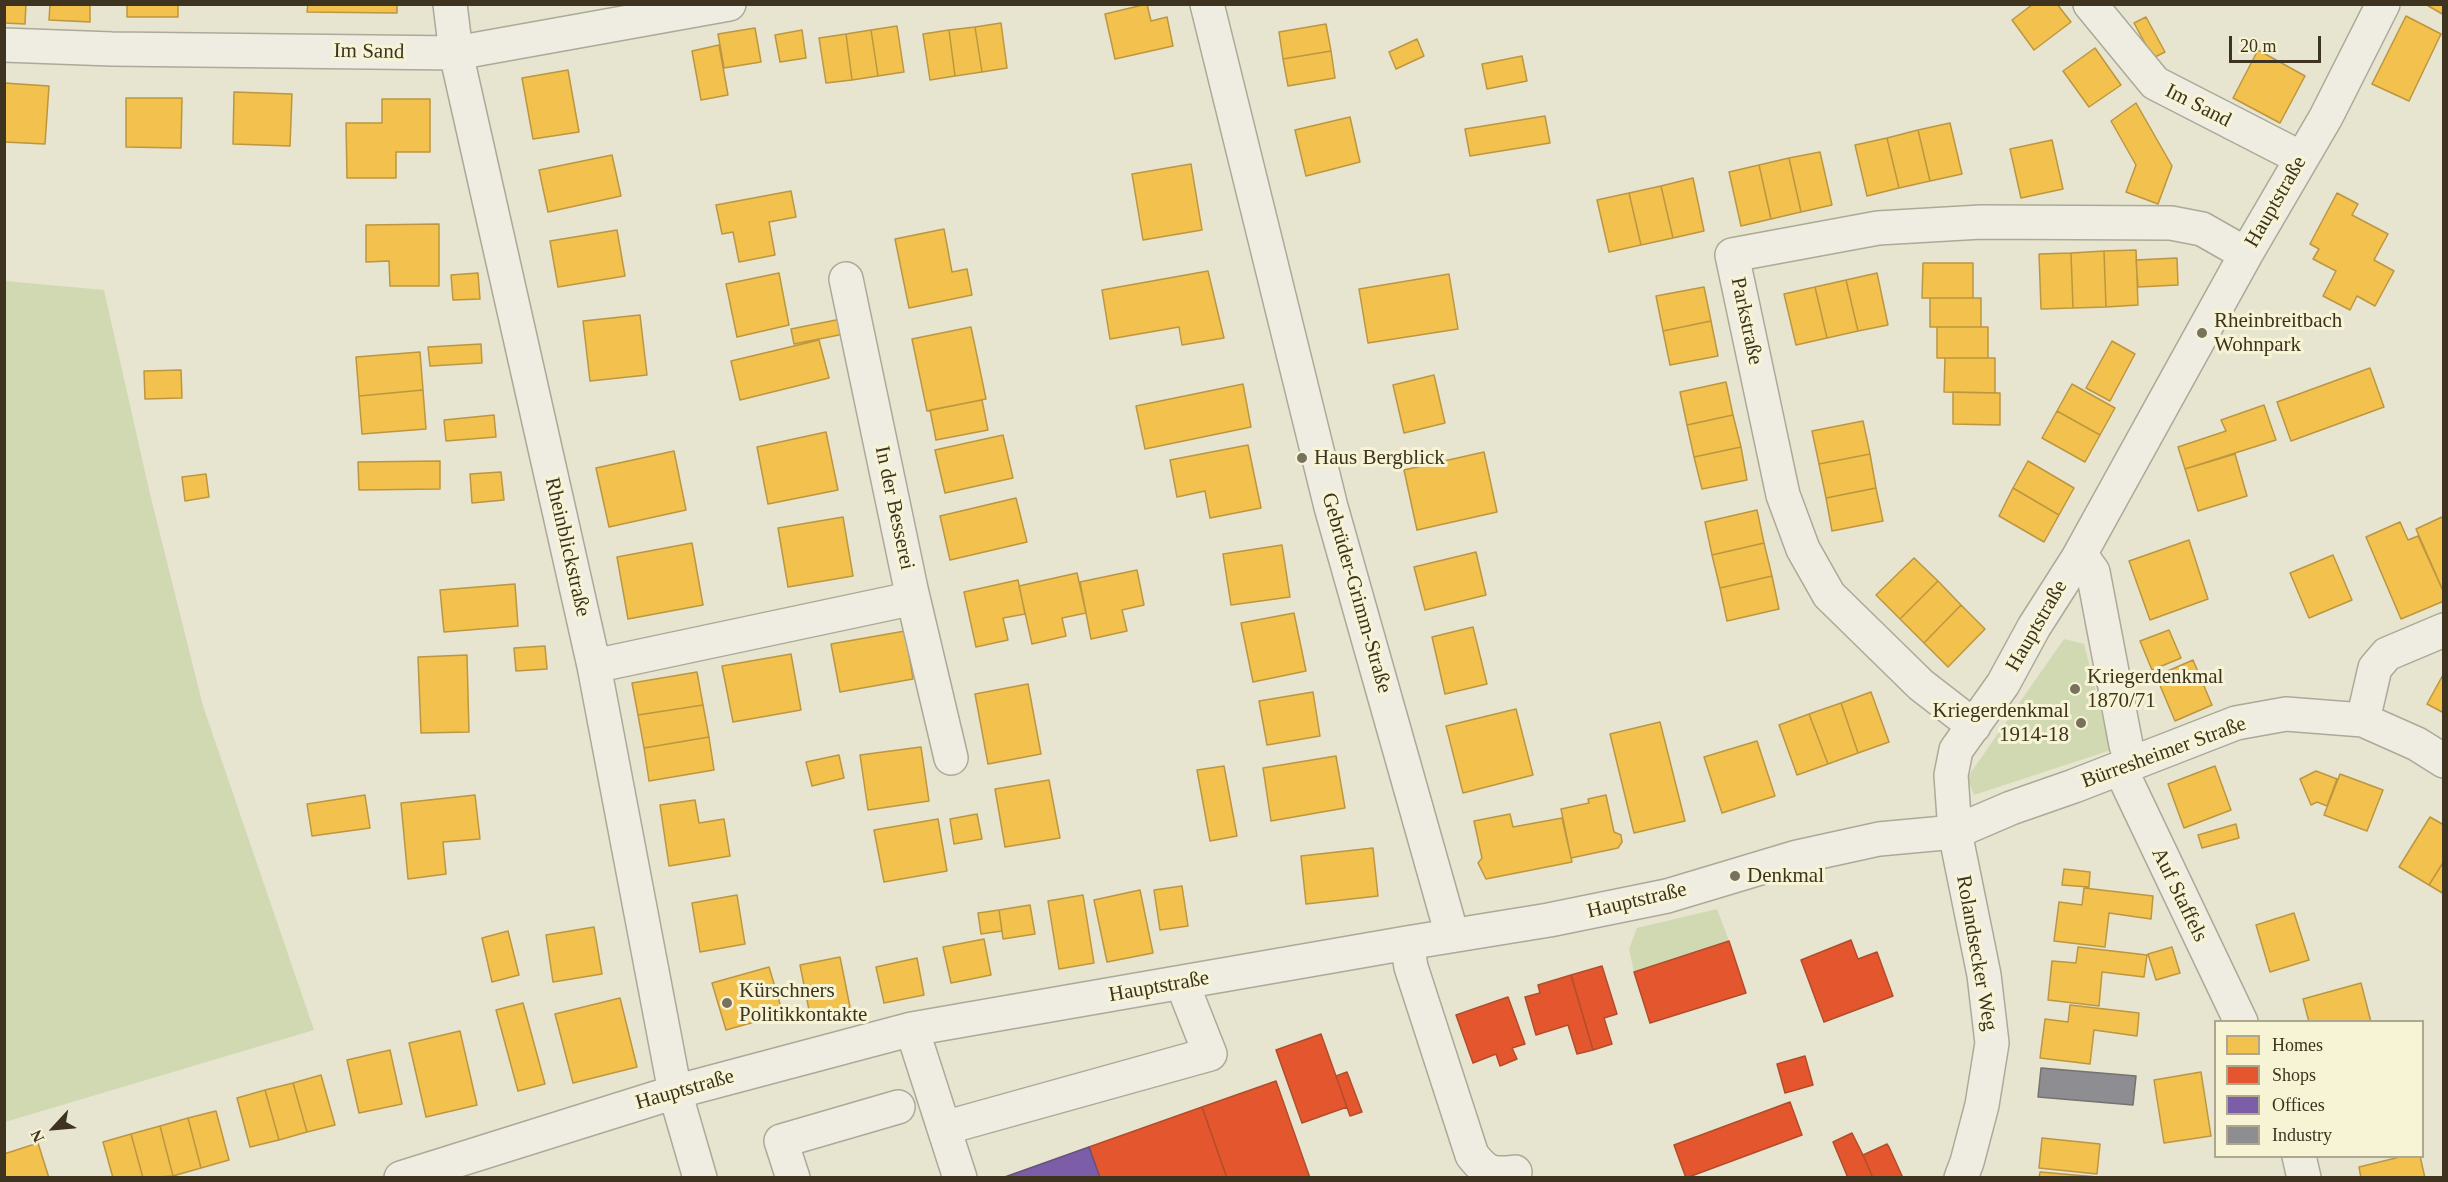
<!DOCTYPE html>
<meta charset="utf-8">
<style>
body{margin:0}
#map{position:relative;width:2448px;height:1182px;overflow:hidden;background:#e7e4d0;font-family:"Times New Roman",serif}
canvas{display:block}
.frame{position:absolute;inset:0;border:6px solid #3d331f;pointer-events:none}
.legend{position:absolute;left:2214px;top:1020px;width:210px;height:138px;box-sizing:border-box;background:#f7f4d6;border:2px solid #ada78d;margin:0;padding:8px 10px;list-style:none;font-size:18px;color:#3d331f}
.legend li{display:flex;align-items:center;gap:12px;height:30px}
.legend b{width:30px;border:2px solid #ada78d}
.north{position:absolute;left:24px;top:1098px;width:60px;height:60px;-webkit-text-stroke:4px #f7f4d6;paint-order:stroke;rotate:244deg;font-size:16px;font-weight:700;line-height:24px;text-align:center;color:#3d331f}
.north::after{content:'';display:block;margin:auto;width:21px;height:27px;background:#3d331f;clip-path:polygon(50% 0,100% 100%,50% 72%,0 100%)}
.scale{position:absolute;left:2229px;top:36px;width:92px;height:27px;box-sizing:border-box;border:3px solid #3d331f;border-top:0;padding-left:8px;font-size:18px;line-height:21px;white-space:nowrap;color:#3d331f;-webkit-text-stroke:4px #f7f4d6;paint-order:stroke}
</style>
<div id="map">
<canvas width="2448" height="1182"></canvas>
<div class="frame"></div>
<ul class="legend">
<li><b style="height:16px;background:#f2c14e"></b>Homes</li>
<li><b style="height:16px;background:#e4572e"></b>Shops</li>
<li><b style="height:16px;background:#7b5ea7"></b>Offices</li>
<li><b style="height:16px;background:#8d8d92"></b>Industry</li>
</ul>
<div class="north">N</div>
<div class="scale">20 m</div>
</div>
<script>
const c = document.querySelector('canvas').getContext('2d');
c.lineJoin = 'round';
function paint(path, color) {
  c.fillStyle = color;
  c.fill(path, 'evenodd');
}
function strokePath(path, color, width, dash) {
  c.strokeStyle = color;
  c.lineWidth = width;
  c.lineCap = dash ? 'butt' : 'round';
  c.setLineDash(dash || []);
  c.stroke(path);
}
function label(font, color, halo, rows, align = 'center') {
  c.font = font + ' "Times New Roman",serif';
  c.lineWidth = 6;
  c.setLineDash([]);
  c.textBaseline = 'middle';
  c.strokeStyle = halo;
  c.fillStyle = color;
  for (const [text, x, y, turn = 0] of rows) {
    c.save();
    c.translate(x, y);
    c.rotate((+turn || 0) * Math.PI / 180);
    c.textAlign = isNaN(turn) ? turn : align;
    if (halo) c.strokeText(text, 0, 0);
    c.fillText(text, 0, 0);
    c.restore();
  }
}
paint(new Path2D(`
 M5,281L104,290L150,494L203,706L314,1030L5,1122Z
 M2064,639L2084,644L2111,750L1974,795L1967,778Z
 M1717,909L1729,941L1634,972L1629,949L1637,928Z`), '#d1d9b2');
const homes = new Path2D(`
 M4,4H26L25,24L4,23Z
 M50,4H90V22L49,20Z
 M127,4H178V17H127Z
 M308,4H397V13L307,12Z
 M1147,4L1151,21L1167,17L1173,46L1115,59L1105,14Z
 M2033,4H2057L2071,22L2034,50L2012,20Z
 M2425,4H2444V15Z
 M2406,16L2441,34L2409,101L2372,84Z
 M2146,17L2165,52L2153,58L2134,23Z
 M1001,23L1007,68L982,72L975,27Z
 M1326,24L1331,51L1283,59L1279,32Z
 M897,26L904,72L878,76L871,30Z
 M975,27L982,72L955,76L949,30Z
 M755,28L761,62L724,68L718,34Z
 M802,30L806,58L780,62L775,35Z
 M871,30L878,76L852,80L846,34Z
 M949,30L955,76L930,80L923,34Z
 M846,34L852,80L826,83L819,38Z
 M1417,39L1424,56L1396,69L1389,52Z
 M719,45L728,95L701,100L692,51Z
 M2095,48L2121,85L2089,107L2063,71Z
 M2258,50L2305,76L2280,123L2233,98Z
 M1331,51L1335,78L1288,86L1283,59Z
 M1522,56L1527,81L1487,89L1482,64Z
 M568,70L579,132L533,139L522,78Z
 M4,83L49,86L45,144L4,142Z
 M234,92L292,94L290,146L233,144Z
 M126,98H182L181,148L126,147Z
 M382,99H430V152H396V178H347L346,123H382Z
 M2136,103L2172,166L2158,204L2126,192L2136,165L2111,121Z
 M1545,116L1550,143L1470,156L1465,129Z
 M1350,117L1360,162L1306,176L1295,130Z
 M1950,123L1962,174L1930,181L1918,130Z
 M1918,130L1930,181L1899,188L1887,138Z
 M1887,138L1899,188L1867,196L1855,145Z
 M2052,140L2063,189L2021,198L2010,149Z
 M1820,152L1832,205L1801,212L1789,158Z
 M612,155L621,196L548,212L539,170Z
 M1789,158L1801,212L1771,219L1759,165Z
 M1191,164L1202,230L1143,240L1132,174Z
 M1759,165L1771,219L1741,226L1729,172Z
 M1693,178L1704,231L1673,238L1661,186Z
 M1661,186L1673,238L1641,245L1629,193Z
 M791,191L796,217L769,222L775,255L739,262L733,232L722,234L716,205Z
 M1629,193L1641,245L1609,252L1597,200Z
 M2337,193L2358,204L2352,215L2388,234L2374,260L2394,271L2375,306L2357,296L2350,310L2323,296L2336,271L2313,259L2319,249L2310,244Z
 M439,224V286H390L389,261L366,262V225Z
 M944,229L952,272L967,269L972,295L909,308L895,239Z
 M617,230L625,276L558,287L550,241Z
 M2136,250L2138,305L2106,307L2104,251Z
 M2104,251L2106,307L2073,308L2071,253Z
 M2071,253L2073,308L2041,309L2039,254Z
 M2177,258L2178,285L2138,287L2136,260Z
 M1923,263H1973V298H1922Z
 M1208,271L1224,338L1182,345L1179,327L1110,339L1102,290Z
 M478,273L480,299L453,300L451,275Z
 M779,273L789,325L737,337L726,284Z
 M1877,273L1888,325L1858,331L1846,280Z
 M1449,274L1458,329L1368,343L1359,289Z
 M1846,280L1858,331L1827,338L1815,287Z
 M1704,287L1711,321L1663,331L1656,296Z
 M1815,287L1827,338L1796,345L1784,294Z
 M1930,298H1981V327H1930Z
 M640,315L647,375L590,381L583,321Z
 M841,319L844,334L794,344L791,329Z
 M1711,321L1718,356L1670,365L1663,331Z
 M971,327L986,399L927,411L912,339Z
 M1937,327H1988V358H1937Z
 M819,340L829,378L740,400L731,361Z
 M2112,341L2135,354L2110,401L2086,388Z
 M481,344L482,363L430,366L428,347Z
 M420,352L423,390L359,396L356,357Z
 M1945,358H1995V393L1944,392Z
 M2370,368L2384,407L2291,441L2277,402Z
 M181,370L182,398L145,399L144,371Z
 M1434,375L1445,423L1404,433L1393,385Z
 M1726,382L1733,415L1687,425L1680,392Z
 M1243,384L1251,427L1145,449L1136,406Z
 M2072,384L2115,408L2100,435L2057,411Z
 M423,390L426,429L362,434L359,396Z
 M1953,392L2000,393V425L1953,424Z
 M982,400L988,430L936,440L930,410Z
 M2264,405L2276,440L2185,469L2178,447L2226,431L2221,420Z
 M2057,411L2100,435L2085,462L2042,438Z
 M494,415L496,437L446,441L444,420Z
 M1733,415L1741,447L1694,457L1687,425Z
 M1863,421L1870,454L1819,464L1812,431Z
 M826,432L838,490L768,504L757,447Z
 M1003,435L1013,478L945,493L935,450Z
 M1248,445L1261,508L1210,518L1205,491L1177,497L1170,460Z
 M1741,447L1747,480L1702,489L1694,457Z
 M674,451L686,510L609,527L596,468Z
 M1484,452L1497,512L1417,530L1404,470Z
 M1870,454L1876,488L1826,498L1819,464Z
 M2235,454L2247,496L2198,511L2185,469Z
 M440,461V489L359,490L358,462Z
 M2028,461L2074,488L2059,515L2013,488Z
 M501,472L504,500L472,503L470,474Z
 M206,474L209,497L185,501L182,477Z
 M1876,488L1883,521L1832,531L1826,498Z
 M2013,488L2059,515L2044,542L1999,516Z
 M1016,498L1027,542L950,560L940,516Z
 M1757,510L1764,543L1712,555L1705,522Z
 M843,517L853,576L788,587L778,528Z
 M2442,517L2444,520V593L2416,529Z
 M2400,522L2408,540L2418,536L2444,593V601L2401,619L2366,537Z
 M2189,540L2208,599L2150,620L2129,561Z
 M692,543L703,605L628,619L617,557Z
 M1764,543L1772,576L1720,588L1712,555Z
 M1282,545L1290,597L1231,605L1223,554Z
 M1476,552L1486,595L1425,610L1414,567Z
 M2333,555L2352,600L2309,618L2290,573Z
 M1914,558L1938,581L1900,619L1876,595Z
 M1137,570L1144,605L1122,610L1127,631L1091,639L1080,582Z
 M1077,573L1086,613L1062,618L1066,636L1032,644L1019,586Z
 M1772,576L1779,609L1727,621L1720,588Z
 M1018,580L1025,614L1003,618L1008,640L976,647L964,592Z
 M1938,581L1961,605L1924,643L1900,619Z
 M515,584L518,626L444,632L440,590Z
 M1961,605L1985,629L1948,667L1924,643Z
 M1294,613L1306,671L1253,682L1241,623Z
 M1473,627L1487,684L1445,694L1432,637Z
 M2169,630L2181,658L2152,670L2140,641Z
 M905,631L913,679L840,692L831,644Z
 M545,646L547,669L516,671L514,648Z
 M791,654L801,710L733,722L722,666Z
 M467,655L469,732L421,733L418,657Z
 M2193,660L2212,705L2175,721L2156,676Z
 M697,672L703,705L638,715L632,683Z
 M2444,673V713L2427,704Z
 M1028,684L1041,754L988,764L975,694Z
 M1313,692L1320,736L1267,745L1259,701Z
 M1871,692L1889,742L1858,753L1841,703Z
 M1841,703L1858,753L1828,764L1809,714Z
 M703,705L709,737L644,748L638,715Z
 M1516,709L1533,775L1463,793L1446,726Z
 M1809,714L1828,764L1797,775L1779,725Z
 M1660,722L1685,821L1634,833L1610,734Z
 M709,737L714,770L649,781L644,748Z
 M1757,741L1775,796L1722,813L1704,757Z
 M921,747L929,801L868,810L860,755Z
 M839,755L844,778L812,786L806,762Z
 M1336,756L1345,808L1271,821L1263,768Z
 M1224,766L1237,836L1210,841L1197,770Z
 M2215,766L2231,810L2184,828L2168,784Z
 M2316,771L2337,779L2327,806L2317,802L2311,805L2300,779Z
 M2340,774L2383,790L2367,831L2324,815Z
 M1049,780L1060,838L1005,847L995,789Z
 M365,795L370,828L312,836L307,804Z
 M475,795L480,839L443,842L446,874L408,879L401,803Z
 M1606,795L1614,832L1621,835L1622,842L1618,848L1571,858L1561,809L1589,803L1588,799Z
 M695,800L699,823L724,819L730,856L669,866L660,805Z
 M977,814L982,839L954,844L950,819Z
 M1510,814L1513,827L1562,818L1572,862L1486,879L1478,863L1482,858L1474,821Z
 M2430,817L2444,825V861L2429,885L2399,867Z
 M938,819L947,871L884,882L874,830Z
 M2236,824L2239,838L2202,848L2198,835Z
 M1373,848L1378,896L1306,904L1301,856Z
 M2444,861V894L2429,885Z
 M2064,869L2090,872L2089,887L2062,885Z
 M1182,886L1188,926L1160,930L1154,890Z
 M2084,888L2153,896L2151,919L2109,913L2105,947L2054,941L2059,902L2082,905Z
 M1140,890L1153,953L1107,962L1094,900Z
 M737,895L745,944L700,952L692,903Z
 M1083,895L1094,963L1059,969L1048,901Z
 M1030,905L1035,934L1003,939L999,910Z
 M999,910L1002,931L981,934L978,913Z
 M2294,913L2309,960L2270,972L2256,925Z
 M594,927L602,974L553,982L546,935Z
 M508,931L519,975L492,982L482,938Z
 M984,939L991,975L951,983L943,947Z
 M2078,947L2147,955L2144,977L2102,972L2099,1006L2048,1000L2052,961L2076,963Z
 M2172,947L2180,973L2156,980L2148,954Z
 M840,957L850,1007L810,1015L800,965Z
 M917,958L924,995L884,1003L876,967Z
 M769,967L783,1014L726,1030L712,983Z
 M2361,983L2371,1022H2309L2303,999Z
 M620,998L637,1067L573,1083L555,1014Z
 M523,1003L545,1084L518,1091L496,1010Z
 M2070,1005L2139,1013L2137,1036L2094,1030L2090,1064L2040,1058L2045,1019L2068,1022Z
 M460,1031L477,1105L426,1117L409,1043Z
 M390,1050L402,1104L359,1113L347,1060Z
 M2201,1072L2211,1136L2164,1143L2154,1080Z
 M321,1075L335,1125L307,1132L293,1083Z
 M293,1083L307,1132L279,1140L265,1090Z
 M265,1090L279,1140L250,1147L237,1098Z
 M216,1111L229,1160L201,1168L188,1118Z
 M188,1118L201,1168L173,1176L160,1126Z
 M160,1126L173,1176L143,1178L131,1134Z
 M131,1134L143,1178H113L103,1142Z
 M2042,1138L2100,1144L2097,1174L2039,1168Z
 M38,1143L49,1178H4V1154Z
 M2404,1156H2420L2425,1178H2361L2359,1167Z
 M2040,1172L2098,1177V1178H2039Z`);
paint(homes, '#f2c14e');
strokePath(homes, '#bc9640', 1.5);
const shops = new Path2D(`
 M1851,940L1858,959L1877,952L1893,996L1824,1022L1801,960Z
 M1729,941L1746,993L1650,1023L1634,972Z
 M1602,966L1617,1014L1604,1018L1612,1044L1593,1050L1571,975Z
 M1571,975L1593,1050L1577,1054L1568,1025L1536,1035L1525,997L1540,993L1538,985Z
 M1508,997L1525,1044L1512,1048L1517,1059L1500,1066L1496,1054L1473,1063L1456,1015Z
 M1321,1034L1347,1107L1302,1123L1276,1050Z
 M1805,1056L1813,1085L1785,1093L1777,1064Z
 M1347,1072L1362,1112L1350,1116L1336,1076Z
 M1276,1081L1310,1178H1227L1202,1107Z
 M1790,1102L1802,1135L1686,1178L1674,1145Z
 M1202,1107L1227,1178H1100L1089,1147Z
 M1852,1133L1863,1155L1873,1178H1848L1833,1142Z
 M1887,1144L1889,1147L1903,1178H1873L1863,1155Z`);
paint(shops, '#e4572e');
strokePath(shops, '#b24c2a', 1.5);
const offices = new Path2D(`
 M1089,1147L1100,1178H1002Z`);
paint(offices, '#7b5ea7');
strokePath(offices, '#68517e', 1.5);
const industry = new Path2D(`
 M2041,1068L2136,1076L2133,1105L2038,1097Z`);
paint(industry, '#8d8d92');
strokePath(industry, '#757270', 1.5);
const minor = new Path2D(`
 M450,4L456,53L594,666L675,1092L700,1178
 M1207,4L1331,507L1452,935
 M2090,4L2155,83L2301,158
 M4,45L112,49L456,53L729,4
 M2078,558L2086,562L2093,572L2126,745L2132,763
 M911,589L951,758
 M594,666L905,600L911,589L846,279
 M2363,720L2375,668L2387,654L2444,630
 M1974,726L1921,685L1829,595L1803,549L1783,495L1732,255L1878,228L1981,222L2171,223L2202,229L2246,254
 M2120,768L2241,1022
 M1407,943L1411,967L1472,1155C1486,1173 1492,1175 1515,1172
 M912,1029L960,1178
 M944,1128L1210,1054L1182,983
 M2299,1156L2304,1178
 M401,1178L675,1092L912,1029L1407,943L1549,920L1667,896L1797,857L1879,839L1955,832L2011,808L2074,786L2236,723L2286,714L2363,720L2417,744L2444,761
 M793,1178L781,1141L898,1107
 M1961,1178L1967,1162L1982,1105L1992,1043L1984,975L1955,832L1951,775L1956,750L2003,684L2034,627L2078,558L2246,254L2326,117L2383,4`);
strokePath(minor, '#aca998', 36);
strokePath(minor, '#efede1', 33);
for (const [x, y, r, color] of [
 [2202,333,6,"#78715d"],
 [1302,458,6,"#78715d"],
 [2075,689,6,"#78715d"],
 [2081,723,6,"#78715d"],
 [1735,876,6,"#78715d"],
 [727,1003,6,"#78715d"]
]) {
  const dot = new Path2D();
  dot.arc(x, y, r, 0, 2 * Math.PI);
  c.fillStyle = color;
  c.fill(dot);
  strokePath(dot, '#f7f4d6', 2);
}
label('21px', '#3d331f', '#f7f4d6', [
 ["Im Sand",369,52,1],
 ["Im Sand",2198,106,27],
 ["Hauptstraße",2276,202,-60],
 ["Parkstraße",1746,321,78],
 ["In der Besserei",894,508,78],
 ["Rheinblickstraße",567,547,77],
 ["Gebrüder-Grimm-Straße",1356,593,74],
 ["Hauptstraße",2037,626,-60],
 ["Bürresheimer Straße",2164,753,-20],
 ["Auf Staffels",2179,895,64],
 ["Hauptstraße",1637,901,-13],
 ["Rolandsecker Weg",1976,953,80],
 ["Hauptstraße",1159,987,-10],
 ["Hauptstraße",685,1090,-16]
]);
label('21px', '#3d331f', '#f7f4d6', [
 ["Rheinbreitbach",2214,321],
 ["Wohnpark",2214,345],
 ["Haus Bergblick",1314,458],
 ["Kriegerdenkmal",2087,677],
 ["1870/71",2087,701],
 ["Kriegerdenkmal",2069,711,"right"],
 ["1914-18",2069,735,"right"],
 ["Denkmal",1747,876],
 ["Kürschners",739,991],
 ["Politikkontakte",739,1015]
], 'left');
</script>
